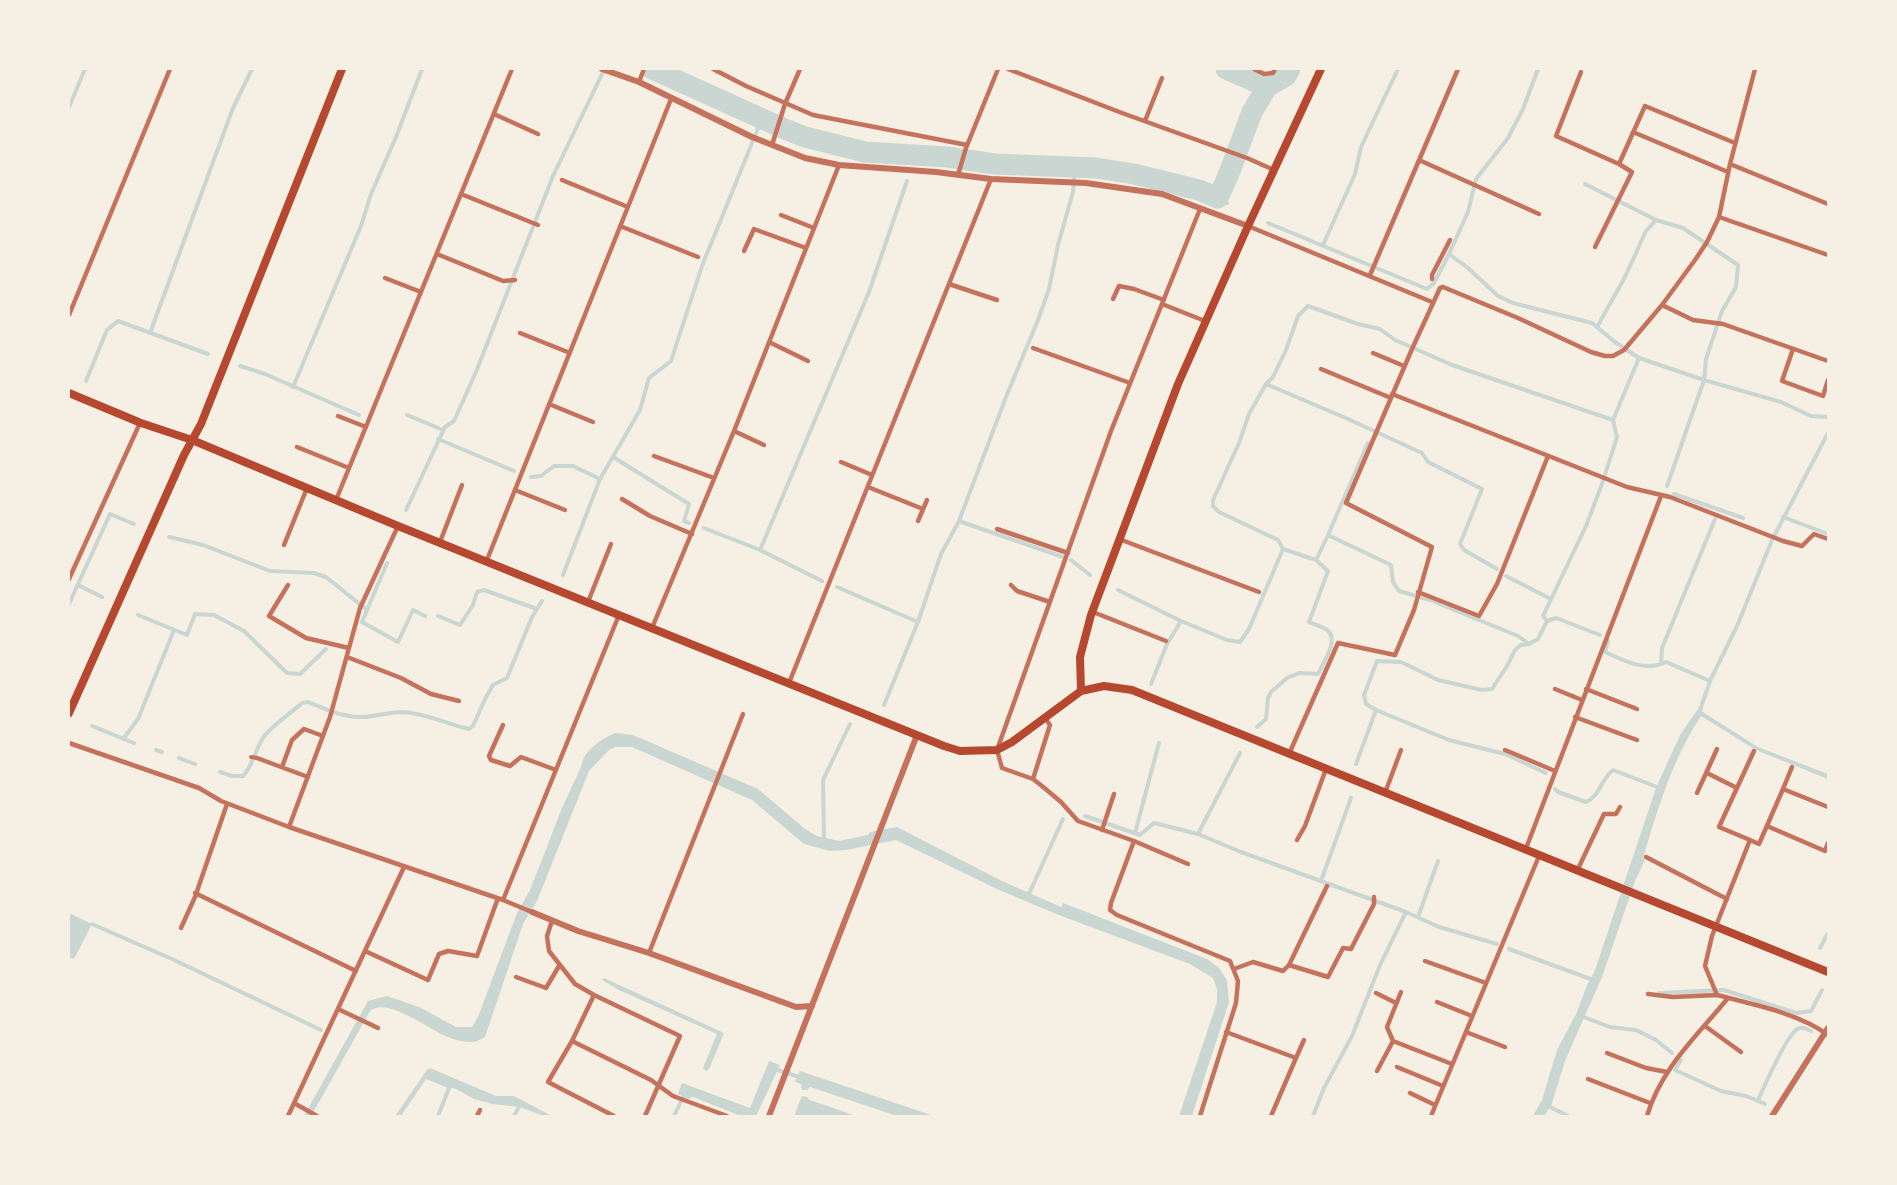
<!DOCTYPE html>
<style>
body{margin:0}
#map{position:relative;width:1897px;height:1185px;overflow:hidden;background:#f6efe4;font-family:Roboto,sans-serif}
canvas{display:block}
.frame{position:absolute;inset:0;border:70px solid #f6efe4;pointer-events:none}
</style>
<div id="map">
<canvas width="1897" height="1185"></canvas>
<div class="frame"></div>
</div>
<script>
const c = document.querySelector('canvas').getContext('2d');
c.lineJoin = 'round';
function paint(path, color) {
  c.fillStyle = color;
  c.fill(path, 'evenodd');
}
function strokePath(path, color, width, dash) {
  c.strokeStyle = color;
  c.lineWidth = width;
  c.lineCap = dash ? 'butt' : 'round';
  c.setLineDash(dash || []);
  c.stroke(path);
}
paint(new Path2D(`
 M1698,709L1758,747L1828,774V779L1756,750L1701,716C1672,760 1658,808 1643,858L1645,860L1635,881L1602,977L1565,1061L1551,1106L1544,1116H1533L1542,1100L1557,1050L1576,1014L1588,983L1594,973L1656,788L1680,735Z
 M615,733L633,735L758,789L805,829L817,836L839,841L868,835L870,832L897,827L1002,881L1061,907L1063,903L1207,959L1219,968L1227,980L1229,1002L1192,1116H1179L1217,1002V989L1213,978L1190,964L1056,914L997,889L896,840L846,850L830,851L804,844L752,800L632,747H615L609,750L589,771L537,901L523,924L485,1037C481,1039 476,1042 472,1042C465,1042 454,1040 448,1037C429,1030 387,996 370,1011L314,1111L313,1116H304L368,1001L387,996L419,1007L456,1027H472L478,1017L517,913L530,890L562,808L581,767C583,751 601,739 615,733Z
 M69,913L92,924L74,959L69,957Z
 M604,978L724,1033L709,1069L706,1071L703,1068L717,1034L619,990L602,980Z
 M769,1061L780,1065L756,1116H741L693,1097L688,1099L678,1094L682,1083L750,1108Z
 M430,1068L496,1096H514L552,1116H544L520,1107L492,1104L474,1099L454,1088H448L426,1079L401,1116H395L427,1070Z
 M800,1071L934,1116H897L810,1087L807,1090H802L801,1084L795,1082Z
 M802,1096L807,1097L810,1100L856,1116H794Z`), '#c9d6d2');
strokePath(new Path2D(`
 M69,107L85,69
 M1585,184L1656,220
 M1218,198L1227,203
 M1268,223L1427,289L1434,283L1449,254L1468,212L1476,179L1508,138L1523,109L1538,69
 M1323,245L1355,174L1361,147L1398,69
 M1449,254L1468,268L1498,296L1513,303L1592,323L1615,342L1639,358L1704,380L1781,402L1811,416L1828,417
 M1597,327L1625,277L1646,231L1656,220L1683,228L1738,265L1736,287L1722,311L1706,359L1704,380L1667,486
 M150,333L233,108L252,69
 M240,366L265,374L359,415
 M86,381L107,330L118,321L208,354
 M1266,384L1348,419L1422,453L1428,462L1482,489L1460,544L1464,550L1497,569
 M293,387L361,226L371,194L396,137L422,69
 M407,415L443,430
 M438,439L514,471
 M613,457L689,504L684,521L689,523
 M531,477L541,476L554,466H573L600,479
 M1674,494L1743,518
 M406,510L445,427L454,421L476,372L553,176L604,70
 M1783,517L1828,534
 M959,521L1063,557
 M704,528L760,550L822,581
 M1328,535L1368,443
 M169,537L203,545L270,571L314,573L326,577L367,610L387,563
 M1283,549L1278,540L1219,512L1213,506V500L1239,443L1249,414L1266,384L1273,377L1286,350L1298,316L1308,306L1358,324L1380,329L1395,340L1452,365L1613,420
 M760,550L869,292L907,181
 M1071,560L1090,575
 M1316,560L1328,535L1391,565L1393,582L1399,591L1430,600L1518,636L1529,644
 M563,575L600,479L640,410L649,378L671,361L702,266L761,121
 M1506,576L1551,599
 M78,585L102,597
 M837,587L918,622
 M1118,590L1181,621
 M69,604L110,514L134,524
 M367,610L362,622L398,642L413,610L425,616
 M138,615L187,635L195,614L214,615L244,631L287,673L300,674L326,649
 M438,616L460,625L473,605L477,592L484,590L537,609
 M1547,621L1556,618L1600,635
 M1608,641L1605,652C1624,661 1646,672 1666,662L1710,681
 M1661,664L1662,648L1715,519
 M1151,684L1167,644L1181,621L1227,640L1240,642L1249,629L1283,549L1316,560L1328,571L1309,622C1314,624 1322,626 1327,630C1340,639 1323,663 1318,674L1299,673L1287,678L1271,692L1268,698L1266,719L1257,727
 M884,705L918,622L941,554L959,521L1006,397L1038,320L1049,289L1058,245L1073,192L1075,168
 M1376,710L1366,704L1364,695L1377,661L1401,662L1438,680L1482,690L1492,689L1507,666L1515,650L1521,645L1529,644L1538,639L1547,621L1543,616L1586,526L1602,484L1617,437L1613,420L1639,358
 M1702,714L1699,713L1710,681L1738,624L1772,540L1828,433
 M92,726L134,743
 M123,739L138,719L174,630
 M156,750L162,752
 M179,758L195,764
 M1356,764L1376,710L1449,740L1505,754L1546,773
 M220,772L232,776H243C253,766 255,750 263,738C272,725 290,714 302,703L308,702C325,709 342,717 361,717C375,717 388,712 402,712C425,713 447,724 469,729L473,726L485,699L493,685L507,678L532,617L542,601
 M1555,789L1558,792L1586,802C1600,796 1601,779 1613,770L1660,788
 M1085,816L1140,835L1154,823L1198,834L1241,852L1406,912L1439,927L1497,944
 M1135,833L1159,743
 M1198,834L1240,753
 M824,841L823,780L850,724
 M1321,881L1351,798
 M1028,896L1063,819
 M1418,917L1438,861
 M92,924L172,959L321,1030
 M1820,948L1828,933
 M1509,949L1593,980
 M1659,993L1724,990L1796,1013L1811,1011L1822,990
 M1581,1016L1610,1027L1636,1030L1656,1040L1672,1053
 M1681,1060L1675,1070L1721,1091L1746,1096L1765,1104
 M775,1069L802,1078
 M1758,1100C1765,1085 1785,1038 1797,1029C1802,1026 1807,1029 1811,1031
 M1548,1106L1568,1116
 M438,1116L451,1083
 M514,1116L521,1103
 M674,1116L685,1093
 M1313,1116L1324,1088L1352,1036L1380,965L1406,912`), '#c9d6d2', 4);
strokePath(new Path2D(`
 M652,69L787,130L805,137L865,152L947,157L995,164L1096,168L1134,174L1199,190L1218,198L1228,176L1252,112L1267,87L1286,76L1290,69
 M1226,69L1267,87`), '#c9d6d2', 21);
strokePath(new Path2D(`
 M251,757L257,758`), '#c5725c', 4);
strokePath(new Path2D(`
 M713,69L746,86L813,115L967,145
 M1008,69L1122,113L1247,158L1274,170
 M1254,69L1264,74L1273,73L1275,69
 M1581,72L1556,136L1619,164L1632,172L1595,247
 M639,82L644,69
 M494,114L538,134
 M1145,121L1162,78
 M1633,132L1728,172
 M772,145L785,104L800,69
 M1419,160L1539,214
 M1619,164L1645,106L1735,143
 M1730,164L1828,204
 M958,175L966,148L998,69
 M562,180L628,207
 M461,194L538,225
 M781,215L814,228
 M1719,217L1828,255
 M620,226L698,257
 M1248,226L1432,302
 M744,251L754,229L806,248
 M437,254L503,281L515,280
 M1370,275L1458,69
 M385,278L421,292
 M1432,279V275L1450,240
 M949,284L997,300
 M1113,299L1119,286L1134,289L1164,300
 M1162,304L1205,321
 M1662,305L1693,320L1723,324L1828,361
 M69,315L170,69
 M520,333L570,353
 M769,342L808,361
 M1033,348L1130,383
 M1793,349L1782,381L1823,396L1828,380
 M1373,353L1404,366
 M1321,369L1391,398
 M1392,394L1627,487L1670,497L1783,541L1802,546L1814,534L1828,539
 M549,404L593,422
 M338,416L366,427
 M734,431L764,445
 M297,447L349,468
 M654,456L714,478
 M841,462L872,475
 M868,487L923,509
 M515,490L565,510
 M622,499L650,516L692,534
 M336,500L512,69
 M918,521L927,500
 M997,529L1068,553
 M1119,539L1259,592
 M440,542L462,485
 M284,545L307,488
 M487,560L671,99
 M69,579L140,423
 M288,585L269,616L306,638L349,648
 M1011,585L1017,591L1050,602
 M1418,592L1479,616L1497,584L1548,456
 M588,602L611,544
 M1093,612L1166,641
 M652,628L734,431L839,165
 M347,657L401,678L431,694L459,701
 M789,683L991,179
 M1555,689L1582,700
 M1586,689L1637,709
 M1575,717L1637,740
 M503,725L489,756L491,760L510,766L521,757L556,770
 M69,743L199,788L221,801L289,827L503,900L532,912
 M1505,750L1555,771
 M1289,754L1338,643L1395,655L1414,610L1432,547L1346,503L1412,349L1440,288L1443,287L1518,318L1591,352L1605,356H1613L1624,350L1662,305L1695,260L1707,242L1719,217L1730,164L1755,69
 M257,758L308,777
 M282,767L292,740L304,729L323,736
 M1792,767L1783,789L1828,807
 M1707,773L1737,788
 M1033,779L1050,725L1045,718
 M1783,789L1759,844L1750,840L1712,936L1705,966L1717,995C1751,1004 1799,1013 1828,1035
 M1385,793L1401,750
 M1697,793L1717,749
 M1767,826L1825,851L1828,843
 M289,827L330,717L360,608L398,526
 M1102,830L1114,794
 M1297,840L1305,826L1326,769
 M1750,840L1719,827L1754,751
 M1134,841L1188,864
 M1525,851L1661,496
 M1646,857L1727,899
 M1577,871L1604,814H1616L1620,807
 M195,893L356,971
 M503,900L619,615
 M552,921L547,936L549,951L575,984L594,995L680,1036L645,1116
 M181,928L195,897L227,804
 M365,951L428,980L439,954L448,951L477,956L498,898
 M649,953L743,714
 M1425,961L1486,983
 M1289,965L1327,886
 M1234,969L1253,962L1283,971L1289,965L1328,977L1343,948L1351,949L1374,904V897
 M516,977L546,988L559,966
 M1401,992L1387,1027L1393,1041L1452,1064
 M1376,993L1396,1003
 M1648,994L1673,997L1717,995
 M594,995L572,1041L548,1082L614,1116
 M1437,1002L1472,1016
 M338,1009L378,1028
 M1705,1026L1741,1052
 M1226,1032L1296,1058L1271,1116
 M1466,1032L1505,1047
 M572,1041L651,1080L673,1096L727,1116
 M1607,1053L1646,1068L1667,1072
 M1296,1058L1304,1040
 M1397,1067L1443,1086
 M1377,1071L1393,1041
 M1588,1079L1650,1103
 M1410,1093L1435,1105
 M294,1103L317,1116
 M288,1116L404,867
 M477,1116L480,1110
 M1200,1116L1236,1003L1238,981L1230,961L1117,915L1110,910L1111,903L1134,841L1078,821L1061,802L1042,786L1033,779L1002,768L997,750L1111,431L1200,209
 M1431,1116L1539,856
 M1647,1116C1661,1068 1698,1035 1728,998`), '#c5725c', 4.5);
strokePath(new Path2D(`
 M602,69L639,82L752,137L805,158L839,165L936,172L991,179L1086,183L1162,194L1248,226
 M532,912L578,931L649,953L796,1007L812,1006
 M769,1116L917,735
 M1772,1116L1828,1028`), '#c5725c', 6);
strokePath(new Path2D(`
 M69,393L141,423L192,440L398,526L944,746L960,751L997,750L1012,742L1081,691L1104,686L1132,690L1828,972
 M1081,691L1080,657L1091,615L1178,384L1248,226L1321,69`), '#b5482f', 8);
strokePath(new Path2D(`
 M69,713L184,455L201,424L342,69`), '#b5482f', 8);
</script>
